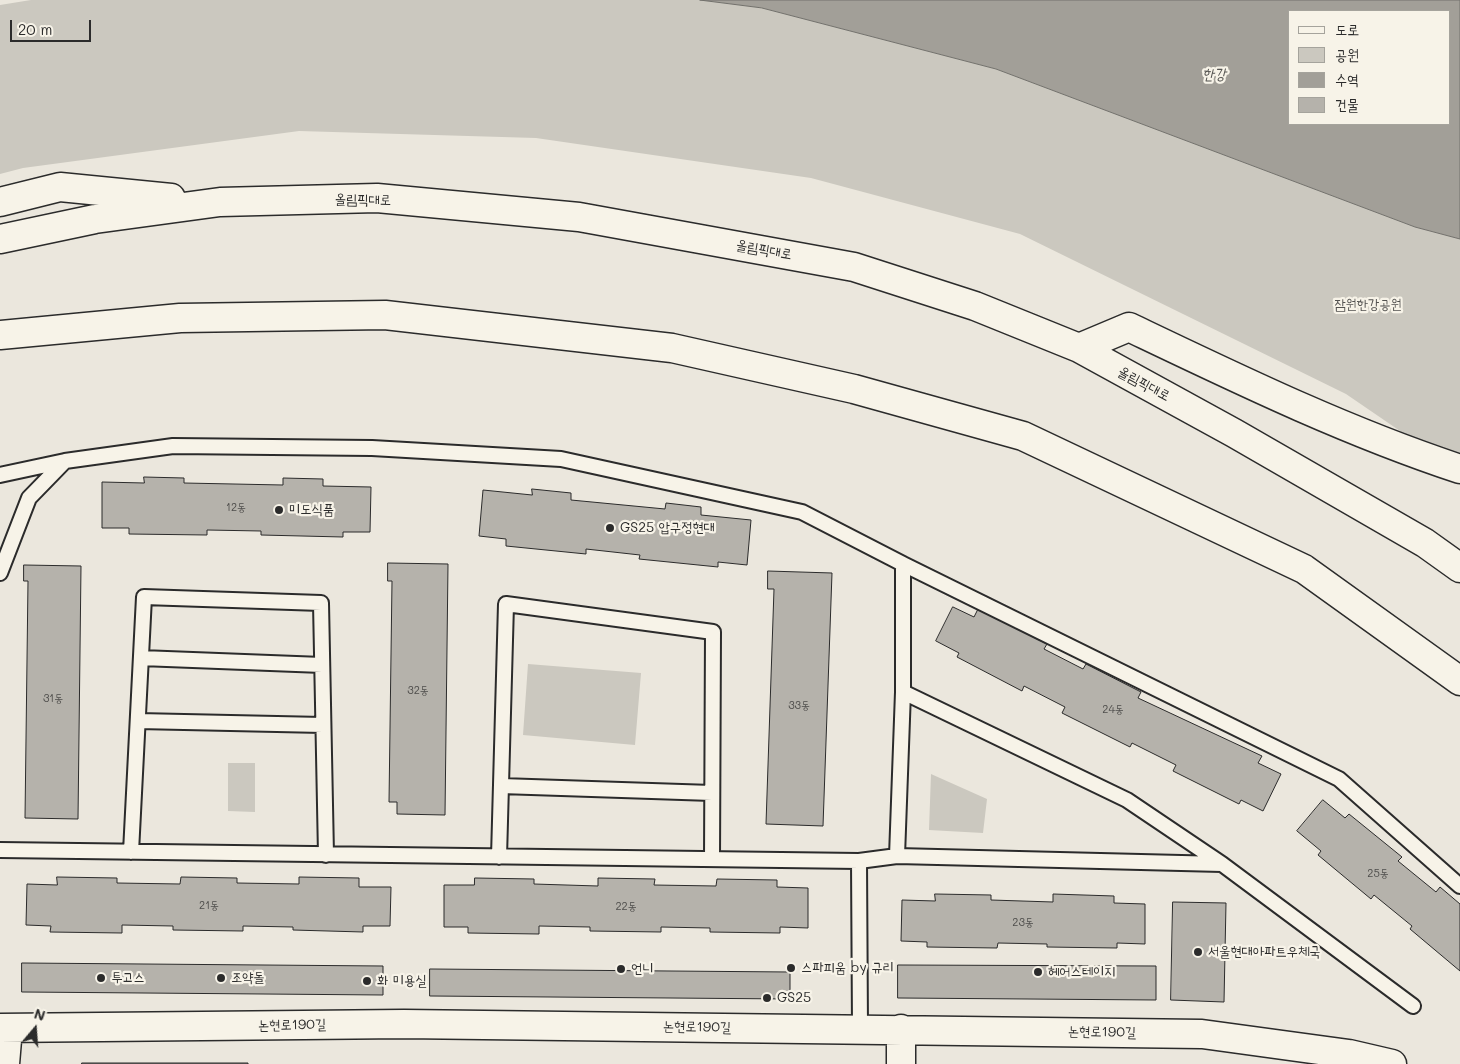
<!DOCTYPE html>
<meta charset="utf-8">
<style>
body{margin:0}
#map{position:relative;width:1460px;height:1064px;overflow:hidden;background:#ebe7dd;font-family:Mali,"Poor Story",sans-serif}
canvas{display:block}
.legend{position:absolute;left:1288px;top:10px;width:162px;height:115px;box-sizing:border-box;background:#f7f3e8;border:1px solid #a5a39c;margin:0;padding:6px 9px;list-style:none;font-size:15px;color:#2b2b2b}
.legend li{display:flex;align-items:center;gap:10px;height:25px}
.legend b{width:25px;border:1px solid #a5a39c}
.north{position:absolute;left:10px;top:1004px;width:50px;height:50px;-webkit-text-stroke:4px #f7f3e8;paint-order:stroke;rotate:18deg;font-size:14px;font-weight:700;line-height:20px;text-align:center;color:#2b2b2b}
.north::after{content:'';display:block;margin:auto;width:18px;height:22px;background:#2b2b2b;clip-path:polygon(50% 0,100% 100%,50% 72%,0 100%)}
.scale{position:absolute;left:10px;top:20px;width:81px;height:22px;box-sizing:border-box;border:2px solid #2b2b2b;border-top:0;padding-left:6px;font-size:15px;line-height:18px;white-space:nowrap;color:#2b2b2b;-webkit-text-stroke:4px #f7f3e8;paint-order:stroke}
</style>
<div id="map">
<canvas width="1460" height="1064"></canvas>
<ul class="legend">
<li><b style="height:6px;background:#f7f3e8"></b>도로</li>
<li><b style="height:14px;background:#cbc8bf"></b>공원</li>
<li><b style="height:14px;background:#a29f98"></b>수역</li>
<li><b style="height:14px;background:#b5b2ab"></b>건물</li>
</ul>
<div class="north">N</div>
<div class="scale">20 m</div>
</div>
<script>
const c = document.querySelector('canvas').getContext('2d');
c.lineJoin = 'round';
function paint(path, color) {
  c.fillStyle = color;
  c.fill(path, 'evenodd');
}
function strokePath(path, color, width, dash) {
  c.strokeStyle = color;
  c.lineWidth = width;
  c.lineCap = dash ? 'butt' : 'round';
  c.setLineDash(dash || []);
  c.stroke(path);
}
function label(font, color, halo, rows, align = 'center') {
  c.font = font + ' Mali,"Poor Story",sans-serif';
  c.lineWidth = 4.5;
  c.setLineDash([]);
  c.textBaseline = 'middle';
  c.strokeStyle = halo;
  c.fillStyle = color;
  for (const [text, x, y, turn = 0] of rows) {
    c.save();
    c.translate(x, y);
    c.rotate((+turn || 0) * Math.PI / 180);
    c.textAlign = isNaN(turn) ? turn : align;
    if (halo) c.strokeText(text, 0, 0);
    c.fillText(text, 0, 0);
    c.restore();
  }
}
paint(new Path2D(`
 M31,0H700L762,8L996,69L1415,227L1460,239V472L1346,394L1020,234L811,178L536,138L299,131L23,168L0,174V5Z
 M528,664L641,673L635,745L523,735Z
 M228,763H255V812L228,811Z
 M931,774L987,799L983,833L929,830Z`), '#cbc8bf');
const water = new Path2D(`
 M700,0H1460V239L1415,227L996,69L762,8ZM1449,11V124H1289V11Z`);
paint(water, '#a29f98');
strokePath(water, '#72716c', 1);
const building = new Path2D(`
 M144,477L184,478V483L283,485V478L323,479V486L371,487L370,532H343V537L261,535V531L207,530V535L129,534V528H102V482L144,483Z
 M532,489L571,493V500L665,509L666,503L701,507V515L751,520L747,565L718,562V567L639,559L640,555L586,549V554L506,546V539L479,536L483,490L532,495Z
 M388,563L448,564L445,815L397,814V802H389L392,581H388Z
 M24,565L81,566L78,819L25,818L28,581H24Z
 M768,571L832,573L823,826L766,824L774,589H768Z
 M953,607L974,617L978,609L1047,644L1044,649L1083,669L1086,664L1141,692L1138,698L1262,756L1258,763L1281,774L1263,811L1241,800L1239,804L1173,771L1176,765L1132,743L1130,747L1062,713L1065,707L1024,686L1022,691L957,657L959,653L936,641Z
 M1323,800L1345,818L1349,814L1402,857L1398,861L1436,892L1440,887L1460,904V971L1410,929L1412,926L1374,895L1371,899L1318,855L1321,851L1297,831Z
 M57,877L117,878V883L180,884L181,877L237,878V883L299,884V877L359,878V887H391L390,926H363V932L293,930V927L243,926V931L173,930V926L122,925V933L50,932L51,926L26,925L27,884L57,885Z
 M475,878L534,879V884L598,886V878L655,879L654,885L716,886L717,879L777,880V887L808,888V928L780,927V933L710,932V928L661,927V932L590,931V927L539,926V934L468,933V927H444V885H474Z
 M935,894L991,895V900L1053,902V894L1114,896V903L1145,904V944L1117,943V948L1047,947V944L998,943L997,948L927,947V942L901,941L902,900L935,901Z
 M1173,902L1226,903L1224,1002L1171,1000Z
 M22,963L383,966V995L22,992Z
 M898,965L1156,966V1000L898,998Z
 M430,969L790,972V999L430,996Z
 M82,1063H248V1064H82Z`);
paint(building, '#b5b2ab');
strokePath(building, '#2b2b2b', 1);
const lane = new Path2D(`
 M0,475L65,461
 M903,564L1339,779L1460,886
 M0,573L29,498L65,461L173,446L372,448L561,459L802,512L903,564V692L897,856L859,861L860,1028
 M141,658L322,665
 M903,692L1127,800L1222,864L1413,1006
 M138,721L323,725
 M501,786L712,793
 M0,850L859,861
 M131,852L144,597L321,603L326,855
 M897,856L1222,864
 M499,857L506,604L713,632L712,859`);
const street = new Path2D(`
 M0,1028L404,1024L1202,1034L1349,1054L1392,1064
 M901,1029V1064
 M5,1064L8,1028`);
const highway = new Path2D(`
 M0,202L60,187L171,198
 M0,239L95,219L220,202L377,198L579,217L854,267L975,306L1079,348L1234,433L1425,543L1460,568
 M0,335L180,318L385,315L672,348L854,389L1023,436L1304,569L1460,681
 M1079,348L1129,327C1238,379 1345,431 1460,469`);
strokePath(lane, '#2b2b2b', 18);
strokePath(street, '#2b2b2b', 31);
strokePath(highway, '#2b2b2b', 31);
strokePath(lane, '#f7f3e8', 14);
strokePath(street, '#f7f3e8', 28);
strokePath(highway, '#f7f3e8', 28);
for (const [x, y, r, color] of [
 [279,510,5,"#2b2b2b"],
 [610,528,5,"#2b2b2b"],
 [1198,952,5,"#2b2b2b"],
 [791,968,5,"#2b2b2b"],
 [621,969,5,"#2b2b2b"],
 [1038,972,5,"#2b2b2b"],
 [101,978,5,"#2b2b2b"],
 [221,978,5,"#2b2b2b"],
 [367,981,5,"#2b2b2b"],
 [767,998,5,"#2b2b2b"]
]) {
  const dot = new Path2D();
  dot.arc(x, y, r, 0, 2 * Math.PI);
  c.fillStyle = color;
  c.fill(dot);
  strokePath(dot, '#f7f3e8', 2);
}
label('11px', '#4e4d4b', null, [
 ["12동",236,508],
 ["32동",418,691],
 ["31동",53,699],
 ["33동",799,706],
 ["24동",1113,710],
 ["25동",1378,874],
 ["21동",209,906],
 ["22동",626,907],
 ["23동",1023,923]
]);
label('14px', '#2b2b2b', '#f7f3e8', [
 ["올림픽대로",363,200,1],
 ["올림픽대로",764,250,10],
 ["올림픽대로",1144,384,28],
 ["논현로190길",292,1025,-1],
 ["논현로190길",697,1027,1],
 ["논현로190길",1102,1032,1]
]);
label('14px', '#535250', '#f7f3e8', [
 ["잠원한강공원",1368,305]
]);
label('14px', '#2b2b2b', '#f7f3e8', [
 ["미도식품",289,510],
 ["GS25 압구정현대",620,528],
 ["서울현대아파트우체국",1208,952],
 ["스파피움 by 규리",801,968],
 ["언니",631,969],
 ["헤어스테이지",1048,972],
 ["투고스",111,978],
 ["조약돌",231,978],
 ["화 미용실",377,981],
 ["GS25",777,998]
], 'left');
label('italic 15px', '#555451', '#f7f3e8', [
 ["한강",1214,74]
]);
</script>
